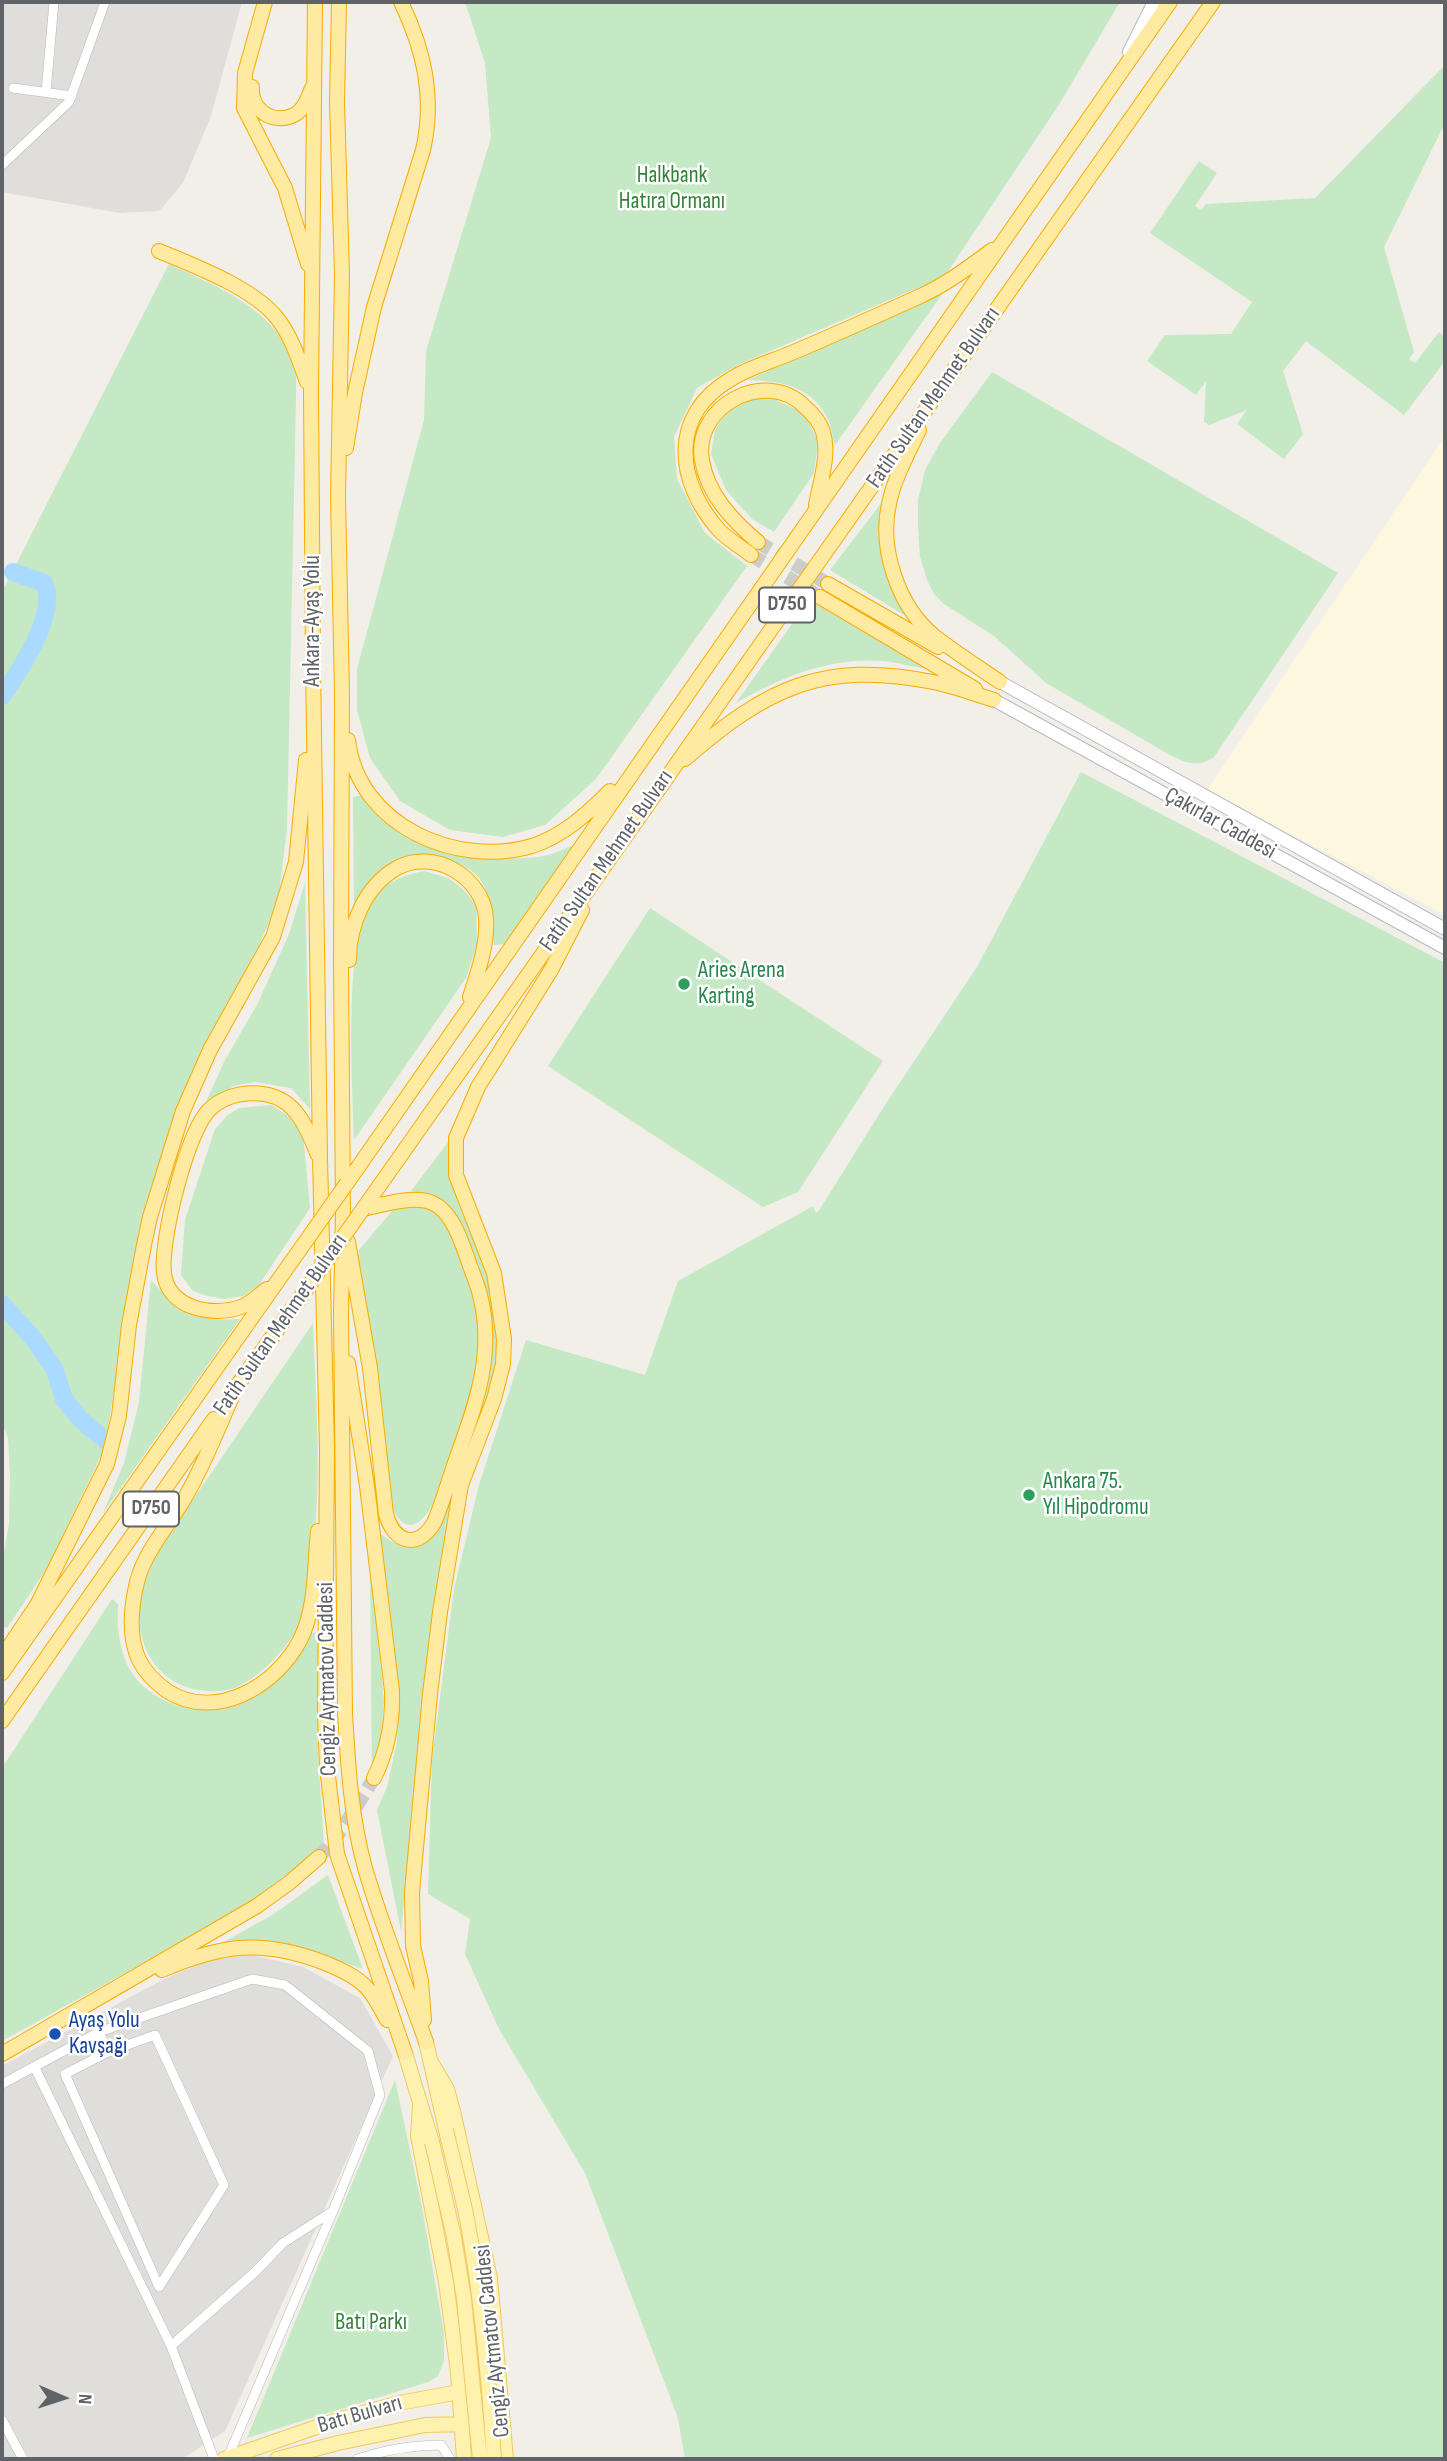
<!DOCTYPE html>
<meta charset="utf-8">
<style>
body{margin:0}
#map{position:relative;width:1447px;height:2461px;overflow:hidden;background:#f1efe8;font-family:"Sofia Sans Condensed",sans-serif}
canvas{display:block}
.frame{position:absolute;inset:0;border:4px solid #5f6368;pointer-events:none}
.north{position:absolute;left:28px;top:2363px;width:70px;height:70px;-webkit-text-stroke:5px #fff;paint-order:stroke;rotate:93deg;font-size:19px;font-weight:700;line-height:28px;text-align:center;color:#5f6368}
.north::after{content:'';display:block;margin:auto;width:24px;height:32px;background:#5f6368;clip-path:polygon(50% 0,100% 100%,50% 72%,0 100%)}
</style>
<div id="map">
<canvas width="1447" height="2461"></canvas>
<div class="frame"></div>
<div class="north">N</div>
</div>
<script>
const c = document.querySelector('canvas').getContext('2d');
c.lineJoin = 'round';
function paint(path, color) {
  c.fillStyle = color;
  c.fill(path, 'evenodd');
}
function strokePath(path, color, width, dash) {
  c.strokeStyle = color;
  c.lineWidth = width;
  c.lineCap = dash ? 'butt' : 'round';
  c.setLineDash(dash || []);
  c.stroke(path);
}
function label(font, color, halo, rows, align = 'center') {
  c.font = font + ' "Sofia Sans Condensed",sans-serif';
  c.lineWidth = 5;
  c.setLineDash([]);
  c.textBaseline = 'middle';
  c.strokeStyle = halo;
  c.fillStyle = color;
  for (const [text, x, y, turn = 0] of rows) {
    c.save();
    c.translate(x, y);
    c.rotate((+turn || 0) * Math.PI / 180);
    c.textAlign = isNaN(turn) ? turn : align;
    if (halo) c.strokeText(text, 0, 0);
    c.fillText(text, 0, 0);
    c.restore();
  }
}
paint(new Path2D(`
 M1445,436V915L1207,790Z`), '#fef7e0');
paint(new Path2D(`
 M2,2H242L211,116L183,183L159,211L120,213L2,192Z
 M252,1955L303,1967L360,1998L393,2056L225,2431L182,2459H2V2066L164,1979L209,1960Z`), '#e0deda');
paint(new Path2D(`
 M465,2H1120L1060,103L945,276L740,364L697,388L674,437L677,479L705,533L747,566L596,779L545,825L503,837L450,830L400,801L370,758L357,710V669L424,420L426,351L491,138L485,63Z
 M1445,65V123L1384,247L1414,352L1409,359L1415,363L1439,332L1445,337V361L1404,415L1306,341L1283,371L1303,434L1284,459L1237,424L1247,410L1209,425L1204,422L1206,381L1196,395L1147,361L1165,335L1231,334L1252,302L1150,233L1199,161L1217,173L1195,206L1201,210L1206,204L1315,198Z
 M169,264C219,288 274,307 294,364C297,374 296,387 296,397L287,829L278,901L260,943L192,1074L162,1156L136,1250L105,1447L47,1568L7,1628L2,1626V1564L9,1524L10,1475L8,1438L2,1423V592Z
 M943,293L835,445C832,436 832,427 828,419C812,386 781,381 748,380Z
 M992,372L1338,573L1214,757C1198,768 1186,763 1170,755L1046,683L994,636L944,604L934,594L927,580L920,557L918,527V500L925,470L940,443Z
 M770,397L806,414L818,442L814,473L774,532L752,519L726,490L711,454L715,430L729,408L747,400Z
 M886,497L883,530L919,624L830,570Z
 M809,600L926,669C912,667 897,662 883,661C829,657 782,677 736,703Z
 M1081,772L1445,963V2459H685L678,2418L585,2173L499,2029L465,1954L470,1919L428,1894L432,1760L454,1589L479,1485L526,1340L645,1375L678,1281L813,1206L816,1213L818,1212L885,1105L977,967Z
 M362,795C377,813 390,827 410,839C438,855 512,862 544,856C554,854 565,848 575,845L506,944L494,945C489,883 488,863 420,857L354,907L353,797Z
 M424,871L448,878L463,889L476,905L477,944L466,978L354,1140C353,1084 342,941 373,899C385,882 404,875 424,871Z
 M305,883L310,1109L291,1088L255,1082L233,1086L201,1113L225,1060L258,1003L289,934Z
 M650,908L883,1061L798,1192L763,1207L548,1066Z
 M271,1105L287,1115L303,1134L310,1208L259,1285L243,1296L224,1299L204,1295L193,1291L181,1275L185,1220L215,1129L228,1115L239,1108Z
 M449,1141C443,1188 473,1232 487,1275C497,1305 497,1336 495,1367L430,1643L401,1931L377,1810L387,1787L397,1742L399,1697L380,1533C412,1560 429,1547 445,1514L490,1342L463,1230L454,1212L446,1202L432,1195L411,1191Z
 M411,1205L437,1212L452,1232L468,1278L478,1315L479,1353L476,1383L437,1497C426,1519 408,1541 392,1508L358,1251L394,1209Z
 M151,1280C179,1311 197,1322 240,1319L103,1513L124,1463L139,1402Z
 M313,1323C316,1409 324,1497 308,1583C305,1596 305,1612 299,1624C289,1647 260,1677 237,1687C226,1692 211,1692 200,1690C160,1685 138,1650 139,1611C139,1591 151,1568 159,1550Z
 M370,1558L384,1701L381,1739L372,1771Z
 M112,1599L118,1604C117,1623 118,1643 126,1662C145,1706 205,1721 246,1702C275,1689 294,1659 311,1633L320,1632L318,1752L324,1846L241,1909L2,2041V1768Z
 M328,1875L363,1969C316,1952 272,1940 222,1943L274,1914Z
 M395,2080L421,2202L444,2333V2361L438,2376L428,2382L247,2438Z`), '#c5e8c5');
strokePath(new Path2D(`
 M2,696C19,672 59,613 44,583L13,572
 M2,1304L32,1337L54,1368L64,1399L80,1419L106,1441`), '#aadaff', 18);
strokePath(new Path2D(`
 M758,542L828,584
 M751,555L820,597
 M319,1857L343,1828L374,1778`), '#ccccc8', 14, [14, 7]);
const minor = new Path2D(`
 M13,88L72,96
 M46,92L54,2
 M2,165L69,102L105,2
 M99,2032L108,2052
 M155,2035L224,2185L159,2287L65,2074L108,2052Z
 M35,2068L171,2346L214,2459
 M2,2084L99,2032L252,1979L285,1985L368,2051L380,2095L333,2211L283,2243L255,2272L171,2346
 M2,2420L23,2459
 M228,2457L333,2211
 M357,2459C385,2450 411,2445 441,2445L450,2459`);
const secondary = new Path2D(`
 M1129,52L1154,2
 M1000,682L1445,929
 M994,700L1445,948`);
const primary = new Path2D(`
 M426,2042L446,2130
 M405,2053L432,2142
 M431,2062L447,2089L453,2111L490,2278L506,2459
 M420,2105L418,2136L446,2282L458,2372L464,2459
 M224,2459L337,2420L404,2402L465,2391
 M277,2459L338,2443L425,2425L467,2424`);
const trunk = new Path2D(`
 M265,2L245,73L244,108L285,188L308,264
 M315,2L311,393L313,664L320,1158L327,1450L325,1715L327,1767L337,1854L405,2053
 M339,2L337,102L342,275L338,497L342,694L341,962L343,1212L341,1313L345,1713C348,1765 351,1818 365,1868C382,1927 406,1985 426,2042
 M252,87C250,110 273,125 294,115C304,110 308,98 312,88
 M159,251C195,266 253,288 277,318C292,337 299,360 307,382
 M919,430C908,454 894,478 889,504C879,549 898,606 934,636C955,652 978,667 1000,682
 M346,448L355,393L374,307L423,150C435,97 424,50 401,2
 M758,542C733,521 707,494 702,460C693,406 765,368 804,406C812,413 820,421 823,432C830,455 820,482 816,505
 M751,555C741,547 727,539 718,529C676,481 669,415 731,379C748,368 770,362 789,354C832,336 874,317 916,298C944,286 968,268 992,250
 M828,584L938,647
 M820,597L975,689
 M348,740C358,826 457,868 532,846C563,836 587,814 610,791
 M685,759C767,688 822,660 933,682C953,686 974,694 994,700
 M349,960C349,925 365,886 397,868C434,848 483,877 486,918C488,944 478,972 470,997
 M347,1183L1170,2
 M363,1209L1213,2
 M348,1242L370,1368L386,1514C394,1543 417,1550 434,1523C443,1502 449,1479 457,1457C476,1404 495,1353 480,1295C477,1283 472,1272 468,1260C445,1191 429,1193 363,1209
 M267,1289C259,1295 250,1304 241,1307C213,1317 168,1309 164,1273C160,1241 187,1132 209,1110C230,1089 272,1087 292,1108C305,1121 311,1139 318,1155
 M348,1363L367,1486L392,1691C393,1722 388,1750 374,1778
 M236,1388C220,1423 206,1461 187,1494C171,1523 145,1550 137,1582C131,1607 128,1636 139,1660C145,1672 156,1683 167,1691C216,1722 276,1686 300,1640C317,1607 314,1567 318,1531
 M230,1396L300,1298
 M2,1657L37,1605L107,1464L119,1416L129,1325L144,1245L150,1217L183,1111L210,1050L273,937L296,862L306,760
 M2,1673L277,1282
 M2,1721L214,1419
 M162,1970C222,1944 263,1939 325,1963C340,1969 356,1976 367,1988C375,1997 381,2009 387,2020
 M424,2020L421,1981L413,1946L412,1892L430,1694L440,1612L461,1485L494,1399L503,1364L504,1339L494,1273L456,1175V1138L478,1087L551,970L582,910
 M2,2054L257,1906L289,1883L319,1857`);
strokePath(minor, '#b5b8bc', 10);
strokePath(secondary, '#b6babf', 14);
strokePath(primary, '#f2c960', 16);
strokePath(trunk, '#f9ab00', 16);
strokePath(minor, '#fff', 9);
strokePath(secondary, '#fff', 12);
strokePath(primary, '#fff2af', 14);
strokePath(trunk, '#feeaa1', 14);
const primaryBridge = new Path2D(`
 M446,2130C453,2160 461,2190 467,2219C482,2298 489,2379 494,2459
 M432,2142L454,2237L464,2299L480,2459`);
const trunkBridge = new Path2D(`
 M277,1282L347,1183
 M300,1298L363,1209`);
strokePath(primaryBridge, '#f2c960', 16, []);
strokePath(trunkBridge, '#f9ab00', 16, []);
strokePath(primaryBridge, '#fff2af', 14);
strokePath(trunkBridge, '#feeaa1', 14);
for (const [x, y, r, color] of [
 [684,984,7,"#2e9e5b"],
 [1029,1495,7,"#2e9e5b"],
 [55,2034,7,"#1a4fb4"]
]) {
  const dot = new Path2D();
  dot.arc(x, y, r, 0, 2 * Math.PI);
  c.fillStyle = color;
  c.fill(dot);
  strokePath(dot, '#fff', 2.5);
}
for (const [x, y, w] of [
 [787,605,56],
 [151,1509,56]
]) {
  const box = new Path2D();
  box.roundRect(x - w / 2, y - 17.5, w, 35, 5);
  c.fillStyle = '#fff';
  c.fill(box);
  strokePath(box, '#5f6368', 2);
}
label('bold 21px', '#5f6368', null, [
 ["D750",787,605],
 ["D750",151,1509]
]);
label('23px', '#348238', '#fff', [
 ["Halkbank",672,176],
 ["Hatıra Ormanı",672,202],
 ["Batı Parkı",371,2323]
]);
label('23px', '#5f6368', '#fff', [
 ["Fatih Sultan Mehmet Bulvarı",934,398,-55],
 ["Ankara-Ayaş Yolu",313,621,-90],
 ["Çakırlar Caddesi",1220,824,29],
 ["Fatih Sultan Mehmet Bulvarı",607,861,-55],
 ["Fatih Sultan Mehmet Bulvarı",281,1325,-55],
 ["Cengiz Aytmatov Caddesi",328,1679,-91],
 ["Cengiz Aytmatov Caddesi",493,2341,-96],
 ["Batı Bulvarı",360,2415,-16]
]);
label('23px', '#27864d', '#fff', [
 ["Aries Arena",698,971],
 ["Karting",698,997],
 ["Ankara 75.",1043,1482],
 ["Yıl Hipodromu",1043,1508]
], 'left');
label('23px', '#164399', '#fff', [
 ["Ayaş Yolu",69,2021],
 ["Kavşağı",69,2047]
], 'left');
</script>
